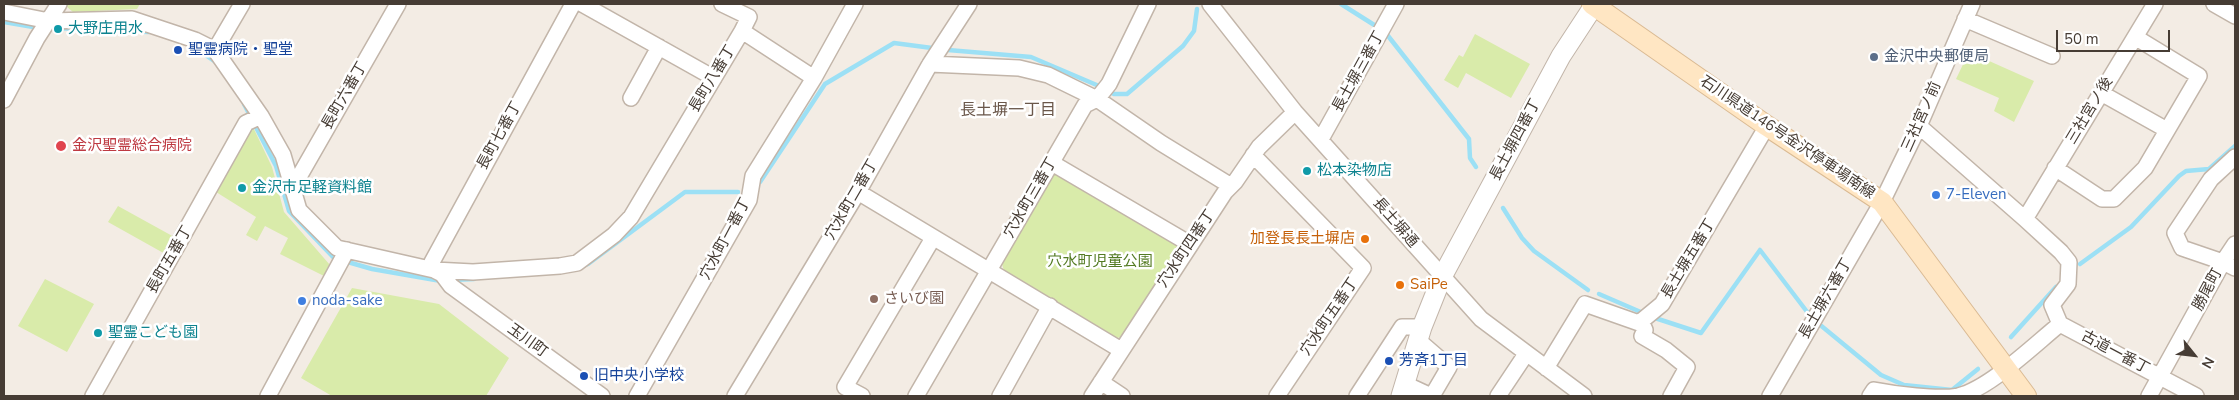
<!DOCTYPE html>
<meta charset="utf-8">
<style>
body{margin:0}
#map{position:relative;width:2239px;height:400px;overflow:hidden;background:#f3ece4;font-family:"Nunito Sans",sans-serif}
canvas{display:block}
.frame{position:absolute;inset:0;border:5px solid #463c34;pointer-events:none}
.north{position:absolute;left:2169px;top:330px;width:50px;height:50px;-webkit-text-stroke:4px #fff;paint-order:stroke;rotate:119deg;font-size:14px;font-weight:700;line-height:20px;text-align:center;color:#463c34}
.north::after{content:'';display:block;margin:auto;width:18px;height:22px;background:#463c34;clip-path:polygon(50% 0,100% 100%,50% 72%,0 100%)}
.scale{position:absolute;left:2056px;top:30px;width:114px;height:22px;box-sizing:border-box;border:2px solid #463c34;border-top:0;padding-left:6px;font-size:15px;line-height:18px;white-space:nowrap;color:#463c34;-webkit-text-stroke:4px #fff;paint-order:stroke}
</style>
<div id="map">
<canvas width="2239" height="400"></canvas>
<div class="frame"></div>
<div class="north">N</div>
<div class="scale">50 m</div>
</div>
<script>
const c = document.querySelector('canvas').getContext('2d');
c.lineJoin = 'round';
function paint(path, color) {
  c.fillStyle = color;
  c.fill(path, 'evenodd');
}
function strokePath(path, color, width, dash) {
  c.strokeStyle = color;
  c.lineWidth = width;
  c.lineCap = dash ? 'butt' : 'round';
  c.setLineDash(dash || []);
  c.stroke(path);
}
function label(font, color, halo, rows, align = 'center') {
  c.font = font + ' "Nunito Sans","Noto Sans JP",sans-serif';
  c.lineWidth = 5;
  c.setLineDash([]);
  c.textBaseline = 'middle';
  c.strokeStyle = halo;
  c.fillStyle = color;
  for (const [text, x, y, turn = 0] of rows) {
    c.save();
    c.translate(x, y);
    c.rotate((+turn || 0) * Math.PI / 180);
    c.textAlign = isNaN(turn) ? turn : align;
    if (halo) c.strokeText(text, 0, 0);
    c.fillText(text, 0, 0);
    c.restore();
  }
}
paint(new Path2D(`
 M67,4H140L137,9L73,12L67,7Z
 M1475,34L1530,64L1511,98L1466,73L1458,88L1444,80L1459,55L1463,57Z
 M1969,52L2034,81L2014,122L1994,111L1999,98L1956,79Z
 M253,127L272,167L284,212L330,265L324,276L280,254L288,238L265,226L257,241L246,235L256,217L216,192Z
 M1060,173L1179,242L1180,249L1122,337L1117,338L1004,271L1002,264L1054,175Z
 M118,206L176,238L167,255L108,222Z
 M45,279L94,304L67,352L18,326Z
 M352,288L439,304L509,358L486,396H332L301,378Z`), '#d9ebaa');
strokePath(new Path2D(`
 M1341,4L1379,28
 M4,22L39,28
 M55,28L149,32
 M1385,32L1469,139L1470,158L1476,167
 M194,47L217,63
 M948,50L1031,57L1099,86
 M1110,92L1114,94H1127L1183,46L1194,31L1197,9
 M244,104L276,166L289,211L334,258L372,269L441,281
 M760,182L825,84L894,43L932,48
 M1503,208L1522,238L1534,251L1588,290
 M2080,264L2131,227L2179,176L2186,171L2209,169L2235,146
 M583,266L588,264L685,192H738
 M453,280L474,279
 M1599,294L1643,313
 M1655,318L1701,333L1760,250L1811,317
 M1819,324L1881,375L1904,385L1952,390L1978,369
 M2011,337L2056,287`), '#9ce0f5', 4.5);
const minor = new Path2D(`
 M573,4L432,262L434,270L473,272L560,266L577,263L614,235L631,217L742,31L749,17L722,4
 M582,4L714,78
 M1210,4L1295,112L1481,319L1584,396
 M2214,4L2235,16
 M4,12L49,21L132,19L195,40L215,50L261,116L283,155L299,210L337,248L434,270L442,274L451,286L602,396
 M1965,19L2052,56
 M742,31L814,78
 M215,50L242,4
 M930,64L1019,68L1048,75L1097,99L1161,143L1231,186
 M2101,93L2167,130
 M631,98L659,47
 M4,100L37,38L59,4
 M1919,126L2025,219L2061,252L2069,262L2068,284L2052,305L2060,324
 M1321,139L1396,4
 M1253,155L1363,268L1277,396
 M2235,157L2211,179L2175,233L2182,248L2223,262L2235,268
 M1052,163L1190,244
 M2055,168L2102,199H2114L2145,168L2199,76L2135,37
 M292,189L398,4
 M858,192L1121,350
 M2025,219L2155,4
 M1641,321L1645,330L1642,336L1666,350L1687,367L1671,396
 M2060,324L2196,396
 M1419,341L1449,367L1432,396
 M1546,368L1585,304L1639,323L1662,304L1767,126
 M1101,382L1122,396
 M1405,384L1431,396
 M93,396L246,123L261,116
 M268,396L347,250
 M637,396L749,200L753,176L814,78L855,4
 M735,396L858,192L930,64L969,4
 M862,396L845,387L933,238
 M916,396L1085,105L1097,99L1109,84L1148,4
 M1000,396L1050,306
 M1092,396L1225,192L1235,182L1259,147L1295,112
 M1357,396L1402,327H1422
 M1498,396L1526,354
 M1770,396L1882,202L1919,126L1972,4
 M1870,396L1874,390C1895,394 1937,400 1958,396C1989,389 2034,345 2060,324
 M2149,396L2223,262L2235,244`);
const tertiary = new Path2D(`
 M1401,396L1422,327L1442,277L1561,56L1595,4`);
const secondary = new Path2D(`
 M1592,4L1767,126L1882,202L2026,396`);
strokePath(minor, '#c2b5a9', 18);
strokePath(tertiary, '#c2b5a9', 21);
strokePath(secondary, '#daba93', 22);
strokePath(minor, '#fff', 15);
strokePath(tertiary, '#fff', 19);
strokePath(secondary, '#ffe6c3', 20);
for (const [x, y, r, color] of [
 [58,29,5,"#0f9aa8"],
 [178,50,5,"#1a4fb4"],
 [1874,57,5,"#5c6f8a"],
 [61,146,6,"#e0444e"],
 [1307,171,5,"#0f9aa8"],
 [242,188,5,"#0f9aa8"],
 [1936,195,5,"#3f7fe0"],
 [1365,239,5,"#e8710a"],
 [1400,285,5,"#e8710a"],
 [874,299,5,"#8d6e63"],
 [302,301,5,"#3f7fe0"],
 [98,333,5,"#0f9aa8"],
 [1389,361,5,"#1a4fb4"],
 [584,376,5,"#1a4fb4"]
]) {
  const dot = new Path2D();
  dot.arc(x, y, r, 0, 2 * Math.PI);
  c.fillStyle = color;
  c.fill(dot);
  strokePath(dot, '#fff', 2);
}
label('15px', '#0d838f', '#fff', [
 ["大野庄用水",68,29],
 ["松本染物店",1317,171],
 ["金沢市足軽資料館",252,188],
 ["聖霊こども園",108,333]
], 'left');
label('15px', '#164399', '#fff', [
 ["聖霊病院・聖堂",188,50],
 ["芳斉1丁目",1399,361],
 ["旧中央小学校",594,376]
], 'left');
label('15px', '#4e5e75', '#fff', [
 ["金沢中央郵便局",1884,57]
], 'left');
label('15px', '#463c34', '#fff', [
 ["長土塀三番丁",1359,72,-61],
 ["長町八番丁",713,79,-59],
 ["長町六番丁",345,96,-60],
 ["三社宮ノ後",2090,111,-59],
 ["三社宮ノ前",1922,117,-66],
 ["長町七番丁",500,136,-61],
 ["石川県道146号金沢停車場南線",1787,138,34],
 ["長土塀四番丁",1516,140,-62],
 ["穴水町三番丁",1031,198,-60],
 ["穴水町二番丁",852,200,-60],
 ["長土塀通",1395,223,49],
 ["穴水町一番丁",726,239,-62],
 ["穴水町四番丁",1187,249,-56],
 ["長土塀五番丁",1689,259,-59],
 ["長町五番丁",170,260,-60],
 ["勝尾町",2208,290,-62],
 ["長土塀六番丁",1826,299,-60],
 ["穴水町五番丁",1330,317,-56],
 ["玉川町",527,341,36],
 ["古道一番丁",2115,353,28]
]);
label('15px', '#be3a42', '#fff', [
 ["金沢聖霊総合病院",72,146]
], 'left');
label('15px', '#366cbe', '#fff', [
 ["7-Eleven",1946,195],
 ["noda-sake",312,301]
], 'left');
label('15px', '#c56008', '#fff', [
 ["加登長長土塀店",1355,239],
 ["SaiPe",1410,285,"left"]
], 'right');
label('15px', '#547b23', '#fff', [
 ["穴水町児童公園",1100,262]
]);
label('15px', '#785e54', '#fff', [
 ["さいび園",884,299]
], 'left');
label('16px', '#6a574a', '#fff', [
 ["長土塀一丁目",1008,111]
]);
</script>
